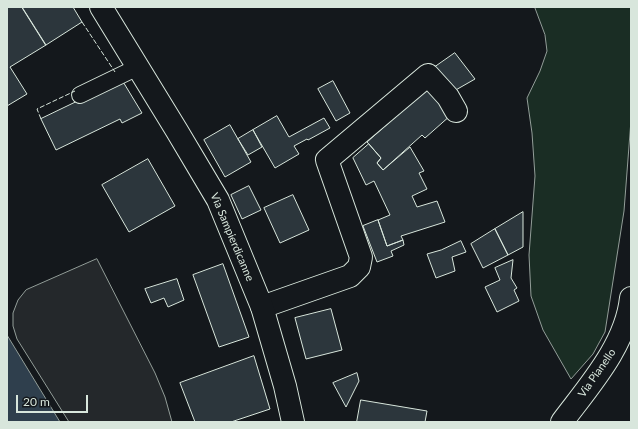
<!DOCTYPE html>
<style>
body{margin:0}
#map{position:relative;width:638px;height:429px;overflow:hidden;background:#14181c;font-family:Lato,sans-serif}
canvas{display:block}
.frame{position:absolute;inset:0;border:8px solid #d8e6dc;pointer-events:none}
.scale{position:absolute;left:16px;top:395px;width:72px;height:18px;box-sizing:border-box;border:2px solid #d8e6dc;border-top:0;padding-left:5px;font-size:12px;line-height:14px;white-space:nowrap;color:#d8e6dc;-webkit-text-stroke:3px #14181c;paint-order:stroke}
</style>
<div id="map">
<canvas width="638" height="429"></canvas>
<div class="frame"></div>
<div class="scale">20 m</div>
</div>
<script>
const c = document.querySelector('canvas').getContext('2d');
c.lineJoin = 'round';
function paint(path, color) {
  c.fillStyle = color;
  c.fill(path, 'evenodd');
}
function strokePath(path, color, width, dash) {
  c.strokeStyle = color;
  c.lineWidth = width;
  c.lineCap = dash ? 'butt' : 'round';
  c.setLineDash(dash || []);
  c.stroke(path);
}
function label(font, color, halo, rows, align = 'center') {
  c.font = font + ' Lato,sans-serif';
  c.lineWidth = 3;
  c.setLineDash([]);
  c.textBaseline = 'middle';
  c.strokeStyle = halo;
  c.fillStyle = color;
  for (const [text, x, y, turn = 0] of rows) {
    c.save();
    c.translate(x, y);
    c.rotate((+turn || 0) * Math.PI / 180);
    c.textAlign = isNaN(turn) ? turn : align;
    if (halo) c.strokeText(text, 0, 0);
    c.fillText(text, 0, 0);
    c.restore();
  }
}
const green = new Path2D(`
 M535,7H631V120L624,211L605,332L593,354L571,379L543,330L531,296L529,255L535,176L532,133L527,98L540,71L547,51L545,35Z`);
paint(green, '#1a2d24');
strokePath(green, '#939e99', 1);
const parking = new Path2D(`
 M97,259L155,373L165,397L172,422H69L17,339L13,326V313L18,300L26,290Z`);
paint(parking, '#24282b');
strokePath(parking, '#939e99', 1);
const water = new Path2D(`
 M7,335L60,422H7Z`);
paint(water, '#2f3f4d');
strokePath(water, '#939e99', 1);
const building = new Path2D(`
 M7,7H22L46,45L10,67L27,94L7,106Z
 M22,7H73L82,22L46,45Z
 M455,53L475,79L454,91L435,67Z
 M122,80L142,113L122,123L120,119L56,150L41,119Z
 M333,81L350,113L336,121L318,89Z
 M424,86L451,115L425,138L422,135L383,170L377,163L381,158L367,142L401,112Z
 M277,116L289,137L324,118L330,128L308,140L307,139L294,146L299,154L275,168L253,130Z
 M230,125L251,162L225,177L204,140Z
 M253,130L262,147L248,155L238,139Z
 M369,144L381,158L377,163L383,170L410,147L424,171L419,173L427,189L412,196L417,207L437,201L445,222L401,236L403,240L387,246L378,220L390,215L374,181L366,185L353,158Z
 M148,159L175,206L129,232L102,185Z
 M249,186L261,210L242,219L231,195Z
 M293,195L309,230L280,243L264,208Z
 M523,212V247L508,255L495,229Z
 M378,220L387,246L403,240L404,245L391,251L393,256L377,262L363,226Z
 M495,229L508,255L483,268L471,244Z
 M461,241L466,252L452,257L455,271L436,278L427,254L441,250Z
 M513,260L511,278L517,288L514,290L519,301L497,312L485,287L500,280L495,268Z
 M223,264L249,337L219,347L193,275Z
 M177,279L184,300L168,307L164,298L151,303L145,289Z
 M331,309L342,350L306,359L295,318Z
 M254,356L270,409L231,422H195L180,383Z
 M357,373L359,381L346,407L333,383Z
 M361,400L427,411L425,422H357Z`);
paint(building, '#2c363c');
strokePath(building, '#d8e6dc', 1);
const pedestrian = new Path2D(`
 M80,95L138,67`);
const minor = new Path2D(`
 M262,307L350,276L359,267L361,257L327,160L428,75L448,97L456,111`);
const tertiary = new Path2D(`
 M562,422C589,386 626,345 631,298`);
const secondary = new Path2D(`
 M101,7L177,131L218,200L262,307L285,386L293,422`);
strokePath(pedestrian, '#d8e6dc', 18);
strokePath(minor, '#d8e6dc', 24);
strokePath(tertiary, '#d8e6dc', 24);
strokePath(secondary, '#d8e6dc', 24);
strokePath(pedestrian, '#14181c', 16);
strokePath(minor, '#14181c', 22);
strokePath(tertiary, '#14181c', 22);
strokePath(secondary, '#14181c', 22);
strokePath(new Path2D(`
 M82,22L115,72
 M41,119L37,109L75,91`), '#d8e6dc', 1, [5, 2]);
label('11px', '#d8e6dc', '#14181c', [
 ["Via Sampierdicanne",232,237,67],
 ["Via Pianello",597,373,-55]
]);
</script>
